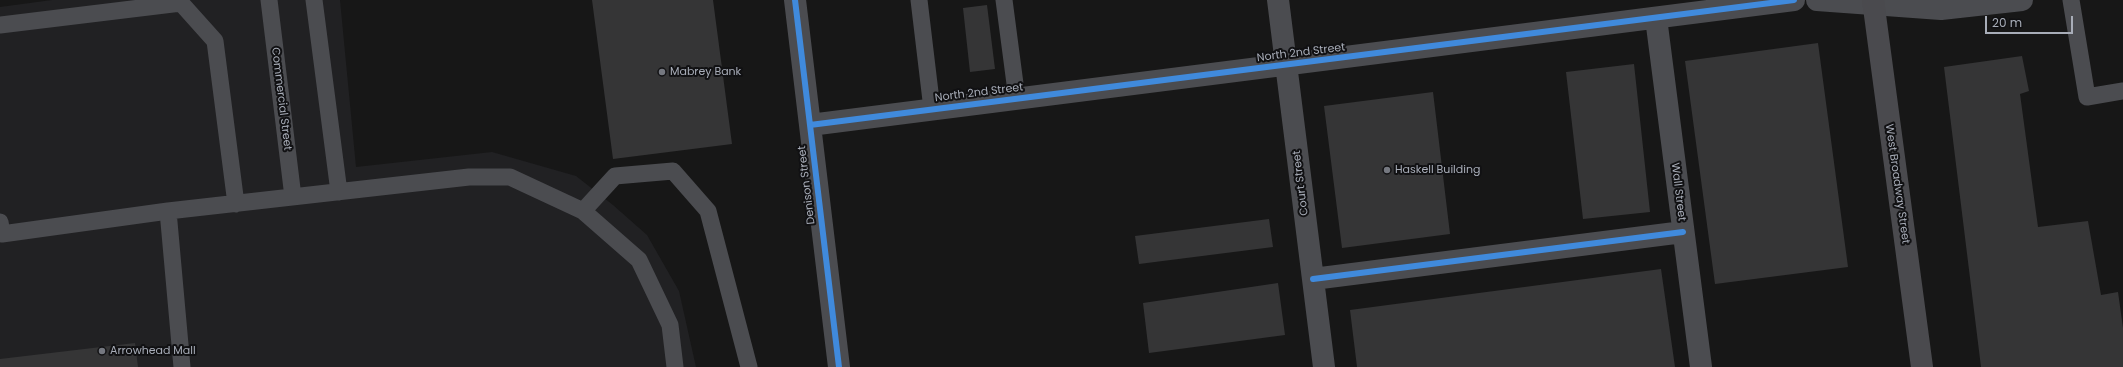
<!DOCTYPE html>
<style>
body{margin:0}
#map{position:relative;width:2123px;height:367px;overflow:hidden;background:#171717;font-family:Poppins,sans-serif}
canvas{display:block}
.scale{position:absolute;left:1985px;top:16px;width:88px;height:18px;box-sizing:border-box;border:2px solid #a8adb8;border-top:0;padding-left:5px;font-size:12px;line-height:14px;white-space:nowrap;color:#a8adb8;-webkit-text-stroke:3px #111113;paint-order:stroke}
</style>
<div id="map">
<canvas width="2123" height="367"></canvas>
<div class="scale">20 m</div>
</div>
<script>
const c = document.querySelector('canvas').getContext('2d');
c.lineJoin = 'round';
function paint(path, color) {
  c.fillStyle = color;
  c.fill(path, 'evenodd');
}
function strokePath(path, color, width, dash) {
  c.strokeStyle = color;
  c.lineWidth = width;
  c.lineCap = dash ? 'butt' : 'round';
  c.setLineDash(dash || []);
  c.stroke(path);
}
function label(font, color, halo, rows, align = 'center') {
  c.font = font + ' Poppins,sans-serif';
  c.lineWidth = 4;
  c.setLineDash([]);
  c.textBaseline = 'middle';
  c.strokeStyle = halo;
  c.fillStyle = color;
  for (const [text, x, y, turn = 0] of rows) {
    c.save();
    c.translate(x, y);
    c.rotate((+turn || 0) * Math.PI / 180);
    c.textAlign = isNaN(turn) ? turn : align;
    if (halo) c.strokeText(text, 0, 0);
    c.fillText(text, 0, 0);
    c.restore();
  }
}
paint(new Path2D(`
 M52,0H340L356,167L492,152L576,176L613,205L647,235L679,291L696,367H0V7Z`), '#212123');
paint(new Path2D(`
 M592,0H713L732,144L613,159Z
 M987,5L995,69L970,72L963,8Z
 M1818,43L1848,267L1715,284L1685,61Z
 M2022,56L2029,91L2020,94L2038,227L2088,221L2101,295L2118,292L2123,328V367H1981L1944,67Z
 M1634,64L1650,212L1583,219L1566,72Z
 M1433,92L1450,234L1342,248L1324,106Z
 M1269,219L1273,247L1139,264L1135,236Z
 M1661,269L1675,367H1357L1350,310Z
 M1278,283L1285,335L1149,353L1143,303Z
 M135,343L138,367H0V359Z`), '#353536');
strokePath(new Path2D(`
 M269,0L293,197
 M314,0L339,192
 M919,0L932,109
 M1004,0L1017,99
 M2071,0L2087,97L2123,91
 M0,25L181,3L215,41L236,204
 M168,211L182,367
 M583,211L615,176L673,171L708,211L749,367
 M0,222L2,234L168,211L469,177H510L583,211L639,260L670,325L675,367`), '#4b4c50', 17);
strokePath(new Path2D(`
 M795,0L839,367
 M1278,0L1324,367
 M1817,0L1941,9L2022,0
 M1656,18L1701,367
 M810,125L1794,0
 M1313,279L1683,232`), '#4b4c50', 22);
strokePath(new Path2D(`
 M1873,0L1922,367`), '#4a4a4e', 22);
strokePath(new Path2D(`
 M795,0L839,367
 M810,125L1794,0
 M1313,279L1683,232`), '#408adc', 6);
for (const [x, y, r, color] of [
 [662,72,4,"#757880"],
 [1387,170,4,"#757880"],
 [102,351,4,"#757880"]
]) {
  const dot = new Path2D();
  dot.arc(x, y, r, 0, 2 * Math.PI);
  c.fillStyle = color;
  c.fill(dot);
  strokePath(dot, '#111113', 1.5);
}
label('11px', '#a8adb8', '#111113', [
 ["North 2nd Street",1301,53,-7],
 ["North 2nd Street",979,93,-7],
 ["Commercial Street",281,99,83],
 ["Court Street",1301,183,-97],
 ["West Broadway Street",1897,184,82],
 ["Denison Street",807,185,-97],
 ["Wall Street",1678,192,83]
]);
label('11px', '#a8adb8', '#111113', [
 ["Mabrey Bank",670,72],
 ["Haskell Building",1395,170],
 ["Arrowhead Mall",110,351]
], 'left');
</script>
